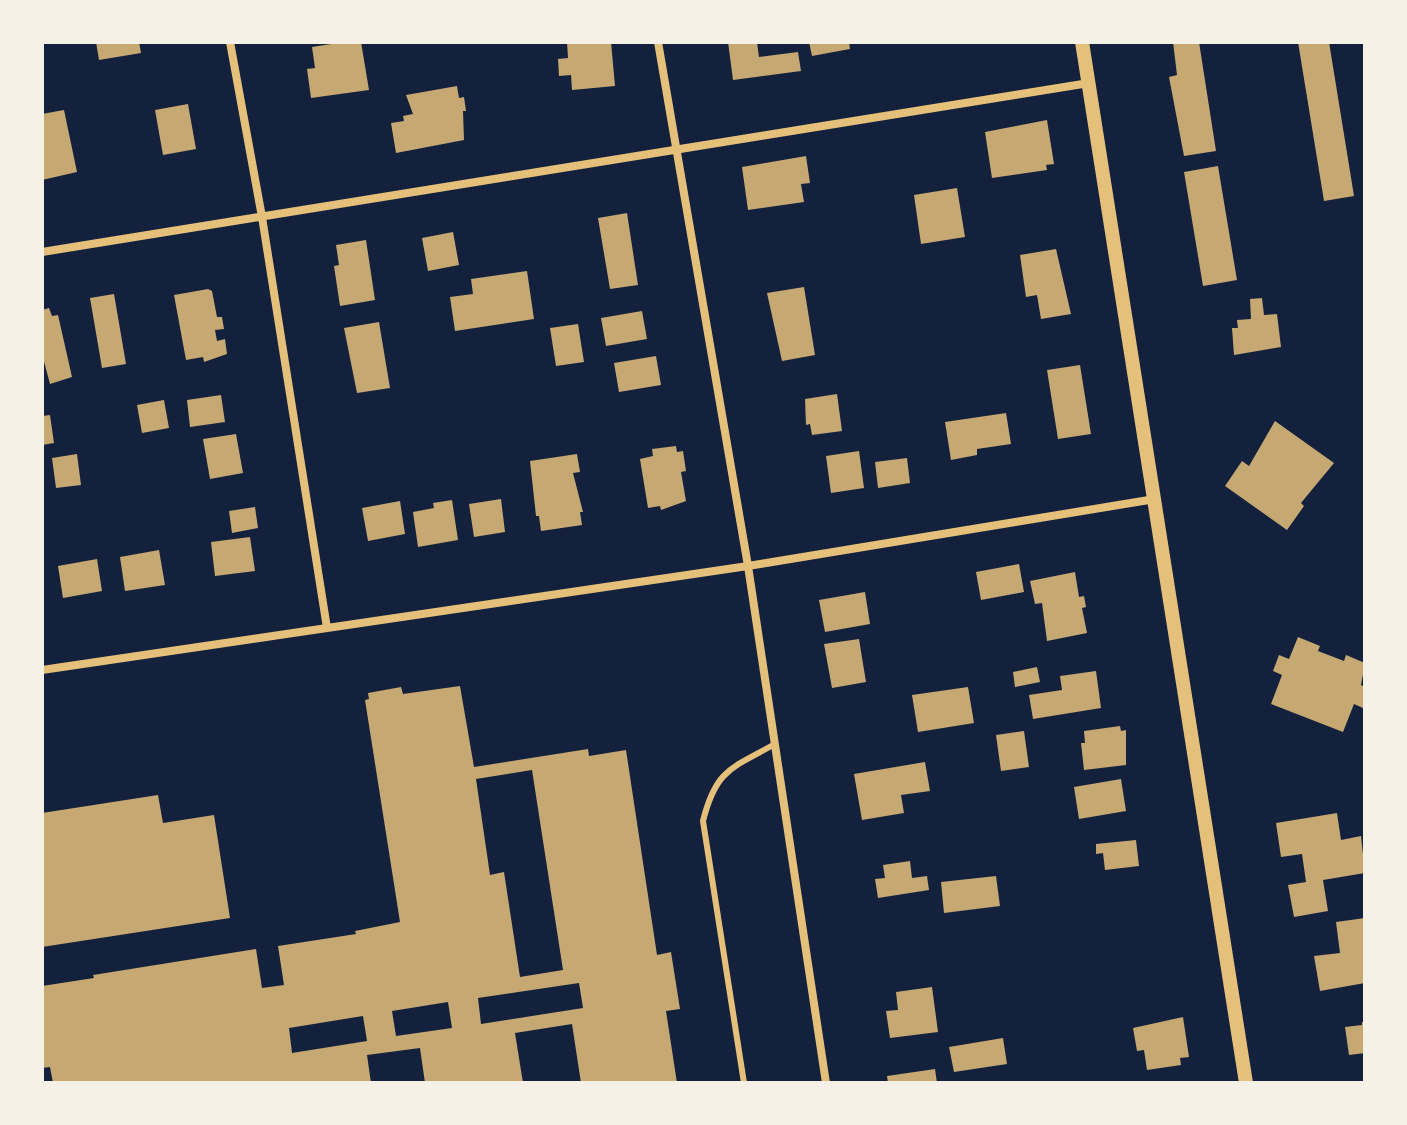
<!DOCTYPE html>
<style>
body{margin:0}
#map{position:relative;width:1407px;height:1125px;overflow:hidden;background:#14213d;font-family:"DM Sans",sans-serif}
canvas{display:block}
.frame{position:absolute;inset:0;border:44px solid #f6f1e7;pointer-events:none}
</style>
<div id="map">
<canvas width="1407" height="1125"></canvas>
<div class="frame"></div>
</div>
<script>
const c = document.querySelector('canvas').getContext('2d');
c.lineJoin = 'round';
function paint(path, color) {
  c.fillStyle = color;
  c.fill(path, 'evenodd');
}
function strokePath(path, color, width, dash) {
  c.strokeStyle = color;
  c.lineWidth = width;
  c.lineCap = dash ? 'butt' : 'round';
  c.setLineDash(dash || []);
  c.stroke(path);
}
paint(new Path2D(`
 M96,42H139L141,53L99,60Z
 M344,42H361L369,90L311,98L307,69L315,68L312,47Z
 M567,42H611L615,86L572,90L571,75L559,76L558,59L568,58Z
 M728,42H757L759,57L798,52L801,71L733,80Z
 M809,42H849L850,49L812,56Z
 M1173,42H1199L1216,151L1184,156L1169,77L1177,75Z
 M1298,42H1329L1354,196L1324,201Z
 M457,86L459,98L464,97L466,111H463L464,140L396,153L391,123L404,121L403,116L413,114L406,95Z
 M188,104L196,149L163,155L155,110Z
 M64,110L77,172L42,180V114Z
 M1047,120L1054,164L1046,165L1047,170L992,178L985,132Z
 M806,156L810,183L801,184L804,202L748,210L742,167Z
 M1218,166L1237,280L1203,286L1184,172Z
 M957,188L965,237L921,244L914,195Z
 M627,213L638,285L610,289L598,218Z
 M453,232L459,265L428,271L422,238Z
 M366,240L375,300L340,306L334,266L339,265L336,245Z
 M1056,249L1071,314L1041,319L1037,295L1026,297L1020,255Z
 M527,271L534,319L455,331L450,297L473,294L471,279Z
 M804,287L815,355L782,361L767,293Z
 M208,289L212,291L217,317H222L224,329L215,330L217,341L225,339L227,354L204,362L203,357L186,360L174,295Z
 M114,294L126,364L102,368L90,298Z
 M1262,298L1264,315L1277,314L1281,347L1234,355L1232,328H1238L1237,320L1251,319L1250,299Z
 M49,308L52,316L58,315L72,377L50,384L42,354V310Z
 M642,311L647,339L606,346L601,318Z
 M379,322L390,388L357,393L344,328Z
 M578,324L584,362L556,366L550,328Z
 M656,356L661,385L619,392L614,363Z
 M1080,365L1091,434L1058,439L1047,370Z
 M837,394L842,431L812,435L810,424L806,425L805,399Z
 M221,395L225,422L190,427L187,400Z
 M164,400L169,428L142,433L137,405Z
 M1006,413L1011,444L977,449V455L951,460L945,422Z
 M50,415L54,443L42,445V416Z
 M1275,421L1334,463L1301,503L1304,506L1287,530L1225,486L1242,461L1249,466Z
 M236,434L243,473L210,479L203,439Z
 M676,446L677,452L683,451L686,471L681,472L686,501L661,510L660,506L648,508L640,459L653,456L652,449Z
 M859,451L864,488L831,493L826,456Z
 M77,454L81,485L56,488L52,458Z
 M577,454L580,472L573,473L583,512H580L582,525L541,531L539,516H536L530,461Z
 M907,458L910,483L878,488L875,462Z
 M501,499L505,532L474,537L469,504Z
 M452,500L458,540L418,547L413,512L434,508L433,503Z
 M400,501L405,534L368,541L362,508Z
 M255,507L258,528L232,533L229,511Z
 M250,537L255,571L215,576L211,542Z
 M159,550L165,585L125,591L120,557Z
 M97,559L102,591L63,598L58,566Z
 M1019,564L1024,592L981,600L976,572Z
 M1075,572L1079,597L1084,596L1086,607L1082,608L1087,633L1047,641L1042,603L1035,604L1030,581Z
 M865,592L870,624L825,632L819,600Z
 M1298,637L1320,646L1318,651L1344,661L1346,655L1365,663L1361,685L1365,687V703L1363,708L1354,704L1343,732L1271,704L1282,675L1273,671L1279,655L1289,659Z
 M859,639L866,682L832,688L824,644Z
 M1037,667L1040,682L1015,687L1013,672Z
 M1096,671L1101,708L1033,719L1029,695L1062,690L1060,676Z
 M460,686L474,767L588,749L589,756L626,750L657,955L671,952L680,1009L666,1011L677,1083H581L572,1024L515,1033L523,1083H425L420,1048L367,1055L371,1083H53L50,1067L42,1068V986L94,978L93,975L256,949L262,988L284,985L278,946L356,934L355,931L400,922L365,700L369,699L368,693L401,687L403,694ZM532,770L563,970L520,977L504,872L490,875L476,779ZM579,983L583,1008L481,1024L478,998ZM448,1002L452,1028L396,1036L392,1011ZM363,1016L367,1041L292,1053L289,1028Z
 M968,687L974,723L918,732L912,695Z
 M1120,726L1121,731L1126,730V765L1084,770L1081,743H1085L1084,731Z
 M1024,731L1029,767L1001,771L996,735Z
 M925,762L930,791L901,795L904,813L862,820L854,774Z
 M1121,779L1126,811L1079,819L1074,787Z
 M158,795L163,823L214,815L230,918L42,947V813Z
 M1337,813L1341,840L1361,836L1365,873L1323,880L1328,911L1294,917L1288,885L1306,882L1302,854L1281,857L1276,823Z
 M1136,840L1139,866L1105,870L1103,853L1096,854V844Z
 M910,861L912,878L927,876L929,890L878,898L875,879L885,878L883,865Z
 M996,876L1000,906L944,913L941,882Z
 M1365,918V983L1320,991L1314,956L1340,953L1336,922Z
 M932,987L938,1032L890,1038L886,1011L898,1010L896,992Z
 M1183,1017L1189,1057L1180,1058L1181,1065L1147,1070L1144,1050L1137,1051L1133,1028Z
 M1362,1022H1365V1053L1349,1055L1345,1027L1362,1025Z
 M1003,1038L1007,1064L954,1072L949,1047Z
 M935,1069L937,1083H888L887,1076Z`), '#c6a872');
strokePath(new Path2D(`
 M744,1083L703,821C716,769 732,768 775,744`), '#e5c07b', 6);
strokePath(new Path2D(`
 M230,42L262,217L327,628
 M658,42L748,566L826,1083
 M42,252L1089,83
 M42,670L748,566L1155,499`), '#e5c07b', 8);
strokePath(new Path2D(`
 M1082,42L1246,1083`), '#e5c07b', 14);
</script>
